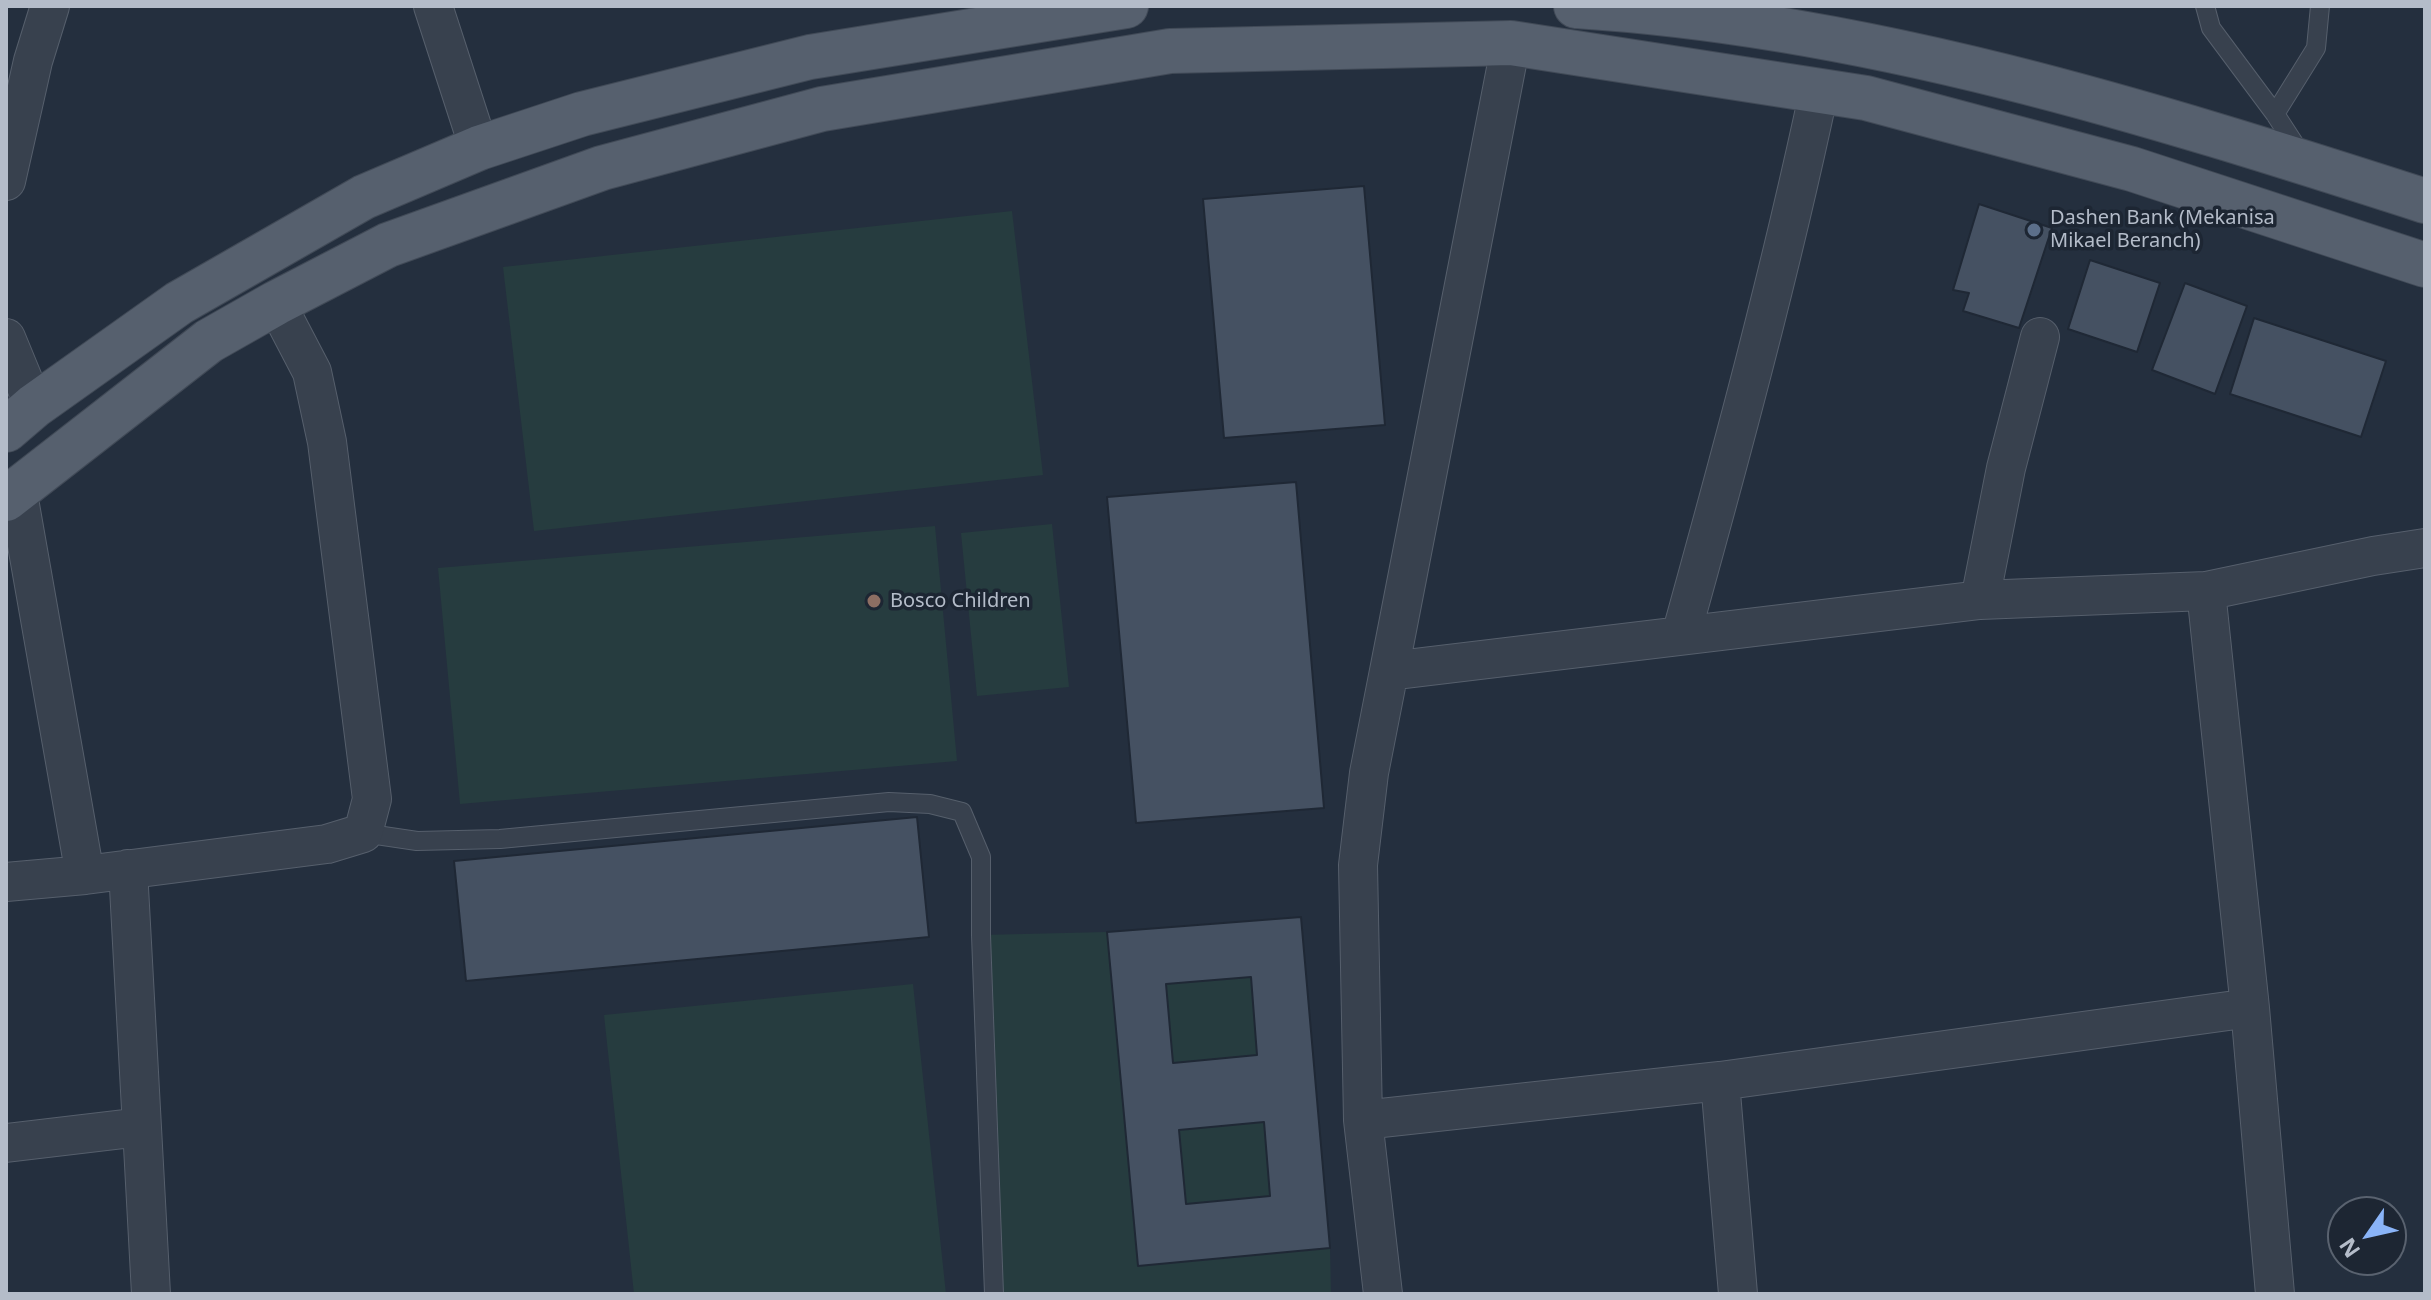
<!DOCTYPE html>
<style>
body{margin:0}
#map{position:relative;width:2431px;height:1300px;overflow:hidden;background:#242f3e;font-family:"Noto Sans",sans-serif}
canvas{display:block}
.frame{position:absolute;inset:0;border:8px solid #b4bcc9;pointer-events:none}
.north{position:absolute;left:2327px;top:1196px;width:80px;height:80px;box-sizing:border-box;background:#1d2633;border:2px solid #59626f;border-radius:50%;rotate:236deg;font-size:22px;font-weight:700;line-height:32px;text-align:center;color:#b4bcc9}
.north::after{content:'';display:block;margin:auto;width:28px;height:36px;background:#8ab4f8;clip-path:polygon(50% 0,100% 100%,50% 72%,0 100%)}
</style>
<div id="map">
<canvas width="2431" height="1300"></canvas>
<div class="frame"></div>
<div class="north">N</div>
</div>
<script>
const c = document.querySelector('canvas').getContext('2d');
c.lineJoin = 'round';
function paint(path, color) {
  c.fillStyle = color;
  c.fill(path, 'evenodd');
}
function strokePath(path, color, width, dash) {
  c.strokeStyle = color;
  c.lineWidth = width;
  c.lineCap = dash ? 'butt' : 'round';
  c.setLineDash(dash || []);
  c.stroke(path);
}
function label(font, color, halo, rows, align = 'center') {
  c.font = font + ' "Noto Sans",sans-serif';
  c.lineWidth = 7;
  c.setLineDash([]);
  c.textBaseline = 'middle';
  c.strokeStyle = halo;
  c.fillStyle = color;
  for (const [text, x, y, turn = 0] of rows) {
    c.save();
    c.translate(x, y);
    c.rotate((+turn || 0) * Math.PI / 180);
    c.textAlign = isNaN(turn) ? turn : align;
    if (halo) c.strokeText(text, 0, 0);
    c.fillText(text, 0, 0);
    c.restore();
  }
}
paint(new Path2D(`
 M1012,211L1043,475L534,531L503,267Z
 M1052,524L1069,687L977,696L961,533Z
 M935,526L957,761L460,804L438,568Z
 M1107,932L1138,1266L1330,1248L1331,1294H994L981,935Z
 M1251,977L1257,1055L1173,1063L1166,984Z
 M913,984L946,1294H634L604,1015Z
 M1264,1122L1270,1196L1186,1204L1179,1130Z`), '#263c3f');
const building = new Path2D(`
 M1364,186L1385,425L1224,438L1203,199Z
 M1979,204L2052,228L2019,328L1963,311L1969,293L1953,290Z
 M2090,260L2160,283L2137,352L2068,329Z
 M2185,283L2247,306L2215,394L2152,370Z
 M2254,318L2386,361L2361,437L2230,394Z
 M1296,482L1324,808L1136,823L1107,497Z
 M917,817L929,937L466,981L454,861Z
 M1301,917L1330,1248L1138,1266L1107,932ZM1251,977L1257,1055L1173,1063L1166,984ZM1264,1122L1270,1196L1186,1204L1179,1130Z`);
paint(building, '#455162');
strokePath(building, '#1f2835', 2);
const lane = new Path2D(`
 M2205,6L2211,28L2275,114L2301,154
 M2275,114L2316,48L2320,6
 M363,833L417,841L500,839L889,802L930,804L962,812L981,857V935L994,1294`);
const street = new Path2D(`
 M433,6L479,148
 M6,181L33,61L50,6
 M6,338L34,406
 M17,488L85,875
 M2206,591L2250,1008L2275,1294
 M1980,600L2006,468L2040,337
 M1681,635C1731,455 1780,274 1819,91
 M1389,671L1511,43
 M128,869L151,1294
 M6,882L85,875L327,844L363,833L372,799L327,442L312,372L276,303
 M1720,1081L1738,1294
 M1363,1120L1720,1081L2250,1008
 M6,1143L141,1127
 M1383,1294L1363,1120L1358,865L1369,773L1389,671L1980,600L2206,591L2373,556L2425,548`);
const primary = new Path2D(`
 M1576,6C1868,24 2148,112 2425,201
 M6,430L34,406L179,303L364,197L479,148L582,114L810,57L1126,6
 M6,499L209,341L276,303L388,245L602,168L822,109L1170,51L1511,43L1866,98L2132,169L2425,265`);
strokePath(lane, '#565f6c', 20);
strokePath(street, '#565f6c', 40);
strokePath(primary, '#414a57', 46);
strokePath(lane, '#38414e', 18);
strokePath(street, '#38414e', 38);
strokePath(primary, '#56606e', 44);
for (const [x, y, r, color] of [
 [2034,230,8,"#5c6f8a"],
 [874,601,8,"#8d6e63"]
]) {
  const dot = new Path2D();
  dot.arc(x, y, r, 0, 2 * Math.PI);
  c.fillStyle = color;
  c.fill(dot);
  strokePath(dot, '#1d2633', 3);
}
label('20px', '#b4bcc9', '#1d2633', [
 ["Dashen Bank (Mekanisa",2050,218],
 ["Mikael Beranch)",2050,241],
 ["Bosco Children",890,601]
], 'left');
</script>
